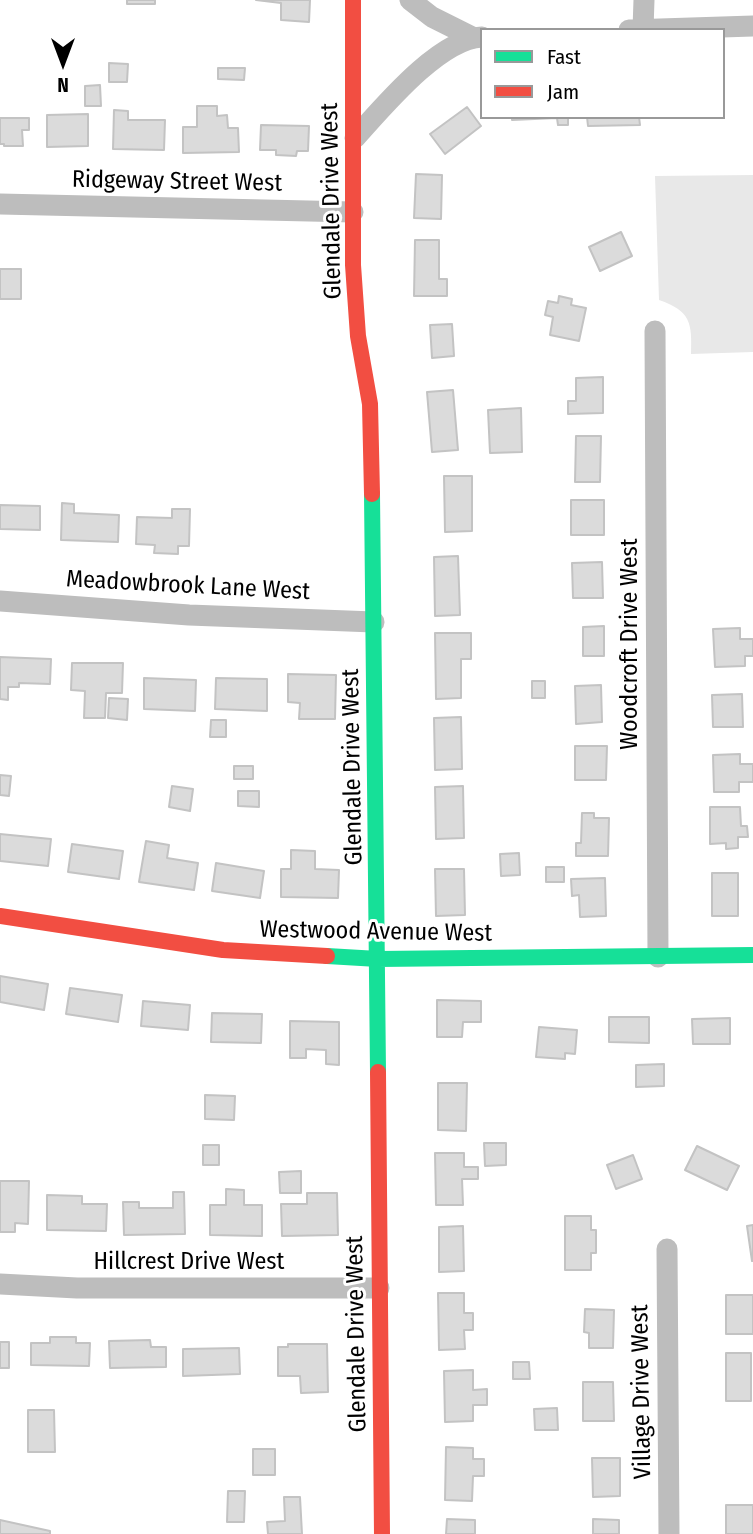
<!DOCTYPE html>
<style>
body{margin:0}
#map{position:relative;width:753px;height:1534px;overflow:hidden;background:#fff;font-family:"Fira Sans Condensed",sans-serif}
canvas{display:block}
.legend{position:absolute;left:480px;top:28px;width:245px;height:91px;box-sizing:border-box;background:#fff;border:2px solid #999;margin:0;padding:9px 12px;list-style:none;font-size:21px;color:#000}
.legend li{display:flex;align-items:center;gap:14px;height:35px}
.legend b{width:35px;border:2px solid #999}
.north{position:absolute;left:28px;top:28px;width:70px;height:70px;-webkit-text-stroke:5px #fff;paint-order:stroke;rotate:180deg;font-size:19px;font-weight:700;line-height:28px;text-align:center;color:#000}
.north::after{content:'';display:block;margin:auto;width:24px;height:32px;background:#000;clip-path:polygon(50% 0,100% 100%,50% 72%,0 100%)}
</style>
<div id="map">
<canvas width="753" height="1534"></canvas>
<ul class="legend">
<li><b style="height:9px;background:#16e098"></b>Fast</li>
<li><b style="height:9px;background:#f24e42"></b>Jam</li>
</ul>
<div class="north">N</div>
</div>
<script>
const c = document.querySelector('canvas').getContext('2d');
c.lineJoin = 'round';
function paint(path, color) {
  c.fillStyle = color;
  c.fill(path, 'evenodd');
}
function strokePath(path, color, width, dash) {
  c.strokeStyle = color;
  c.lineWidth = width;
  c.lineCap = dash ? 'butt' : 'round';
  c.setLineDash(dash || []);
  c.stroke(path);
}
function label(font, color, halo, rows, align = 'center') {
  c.font = font + ' "Fira Sans Condensed",sans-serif';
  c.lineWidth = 6;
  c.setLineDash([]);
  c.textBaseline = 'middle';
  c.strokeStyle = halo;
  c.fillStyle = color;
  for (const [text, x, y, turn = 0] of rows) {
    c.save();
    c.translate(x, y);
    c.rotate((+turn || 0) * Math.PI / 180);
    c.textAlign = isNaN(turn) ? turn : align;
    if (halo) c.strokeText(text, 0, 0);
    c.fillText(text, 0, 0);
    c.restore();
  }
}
paint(new Path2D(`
 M753,175V352L691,354C692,323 691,311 659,300L655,176Z`), '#e8e8e8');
const building = new Path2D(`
 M127,0H155V4H127Z
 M256,0H310L309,22L281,20V3Z
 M109,63L128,64L127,82H109Z
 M218,68H245L244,80L218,79Z
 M100,85L101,106H85V86Z
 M197,106H217V116L227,115L228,128H238L239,152L183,153V127H197Z
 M467,107L481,126L445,154L430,134Z
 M114,110L128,111V120H165L164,150L113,149Z
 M88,114V146L47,147V115Z
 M512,117H568V125H558L557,118L512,120Z
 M587,117H639L640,125L588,126Z
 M0,118H29V130H22L23,146H4V144H0Z
 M261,125L309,126L308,151H297L296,156L276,155V150H260Z
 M416,174L442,175L441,219L414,218Z
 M621,232L632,256L600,271L589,247Z
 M415,240H439V279H447V296H414Z
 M0,269H21V299H0Z
 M559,296L572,299L571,305L586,308L579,341L550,335L553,317L545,315L548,301L558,303Z
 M452,324L454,356L432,358L430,325Z
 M603,377V413L568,414V401H576V378Z
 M453,390L458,450L432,452L427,392Z
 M521,408L522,452L490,453L488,410Z
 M576,436H601L600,482H575Z
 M444,476H472V531L445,532Z
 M571,500H604V535H571Z
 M62,503L74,504V513L119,515L118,542L61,540Z
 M0,505L40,506V530L0,529Z
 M172,509H190L189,546H178V554L154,553L155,545L136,544L137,517L172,518Z
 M458,556L460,615L435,616L434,557Z
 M602,562L603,598H573L572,563Z
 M604,626V656H583V627Z
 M740,628V639H753V656H745V666L715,667L713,629Z
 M435,633H471V659H461V698L436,699Z
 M0,657L51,659L50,684L19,683V687H8V700L0,699Z
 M72,663H123L122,693H106L105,718H84L85,691L71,690Z
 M288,674L336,675L335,719H299L300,703L288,702Z
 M144,678L196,680L195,711L144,709Z
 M216,678L267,679V711L215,709Z
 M532,681H545V698H532Z
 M601,685L602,722L576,724L575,686Z
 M742,694L743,727H713L712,695Z
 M109,698L128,699L127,720L108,718Z
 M461,717L462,769L435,770L434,718Z
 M211,720H226V737H210Z
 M575,746H607L606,780H575Z
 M740,754V764H753V782H739V792H714L713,755Z
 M234,766H253V779H234Z
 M0,775L11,776L9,796L0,795Z
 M172,786L193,789L190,811L169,807Z
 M463,786L464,838L436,839L435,787Z
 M238,791H259V807L238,806Z
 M710,807H740L741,826H747L748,837H738V848L726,849V843L710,844Z
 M582,813H594V818H609L608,856H576V843H581Z
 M0,834L51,839L48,866L0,861Z
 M146,841L169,845L167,858L198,863L194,890L139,882Z
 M72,844L123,851L119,879L68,872Z
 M291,850L315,851V869L339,870L338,898L281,897V869H291Z
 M519,853L520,875L501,876L500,854Z
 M216,863L264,871L260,898L212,891Z
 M546,867H564V882H546Z
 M435,869H464L465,915L436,916Z
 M712,873H738V916H712Z
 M605,878L606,916L580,917L579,895L572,896L571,879Z
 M0,976L48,984L44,1010L0,1002Z
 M70,988L122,995L118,1022L66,1014Z
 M437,1000L481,1001V1022H463L462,1037H437Z
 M143,1001L190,1005L188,1030L141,1026Z
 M212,1013L262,1014L261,1043L211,1042Z
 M609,1017H649V1043L609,1042Z
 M730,1018V1044H693L692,1019Z
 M290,1021L339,1022V1065L326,1064V1050L306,1049V1058H290Z
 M539,1027L577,1030L575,1054L565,1053V1059L536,1057Z
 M664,1064V1086L636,1087V1065Z
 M438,1083H467L466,1131L438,1130Z
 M205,1095L235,1096L234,1120L205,1119Z
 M484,1143H506V1165L485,1166Z
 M203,1145H219V1165H203Z
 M697,1146L739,1166L727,1190L685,1170Z
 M435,1153H464V1167H478V1179H462L463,1205H436Z
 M633,1155L642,1179L616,1189L607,1165Z
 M301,1171V1193H280L279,1172Z
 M0,1181H29L28,1224L15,1223V1232H0Z
 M226,1189L244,1190V1205H262V1236L210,1235V1205H226Z
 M173,1192H184L185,1234L124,1235L123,1202H139V1208H173Z
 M307,1193H337L338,1235L282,1236L281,1204H307Z
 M47,1195L82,1196V1204H107L106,1231L47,1230Z
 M565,1216H591V1230H596V1253H591V1270H565Z
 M753,1225V1261H752L747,1226Z
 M463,1226L464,1271L439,1272V1227Z
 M438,1293H464V1313H473V1330H464L465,1349L439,1350Z
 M726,1295H753V1334H726Z
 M585,1309L614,1310L613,1348H589V1333L584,1332Z
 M50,1337H76V1343H90L89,1366L31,1365V1343H50Z
 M150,1340L151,1347H166V1367L110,1368L109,1341Z
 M0,1342H9V1368H0Z
 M288,1344H327L328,1392L301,1393L300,1376H278V1347H288Z
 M239,1348L240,1374L183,1376V1349Z
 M726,1353H751V1401H726Z
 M513,1362H529L530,1379H513Z
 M473,1370V1390L487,1389V1405H473V1421L445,1422L444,1371Z
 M583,1382H613L614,1421H583Z
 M557,1408L558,1430H535L534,1409Z
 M28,1410H54L55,1452H28Z
 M446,1447L473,1448V1459H484V1476H473L472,1501L445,1500Z
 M253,1449H275V1475H253Z
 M592,1458H620V1496L593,1497Z
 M228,1491H245L244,1522H227Z
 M284,1497H300L302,1534H268L267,1522L285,1521Z
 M726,1505H753V1534H726Z
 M447,1519L475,1520V1534H446Z
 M593,1519L619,1520V1534H593Z
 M0,1520L50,1531V1534H0Z`);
paint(building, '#dbdbdb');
strokePath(building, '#c3c3c3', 2);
strokePath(new Path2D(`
 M410,0L432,17L472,37
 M643,29L644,0
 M629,30L753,26
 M355,138C383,107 439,39 482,37
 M0,204L353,212
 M655,331L658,957
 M0,601L189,615L374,622
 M667,1249L669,1534
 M0,1284L77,1288H379`), '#bdbdbd', 21);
strokePath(new Path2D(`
 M372,494L378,1072
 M327,956L378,959L753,955`), '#16e098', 16);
strokePath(new Path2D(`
 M353,0V265L358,336L370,404L372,494
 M0,916L223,950L327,956
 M378,1072L382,1534`), '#f24e42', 16);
label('24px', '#000', '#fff', [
 ["Ridgeway Street West",177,182,1],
 ["Glendale Drive West",332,201,-91],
 ["Meadowbrook Lane West",188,586,3],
 ["Woodcroft Drive West",630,644,-90],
 ["Glendale Drive West",353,767,-91],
 ["Westwood Avenue West",376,932,1],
 ["Hillcrest Drive West",189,1262],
 ["Glendale Drive West",357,1334,-91],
 ["Village Drive West",642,1392,-91]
]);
</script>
